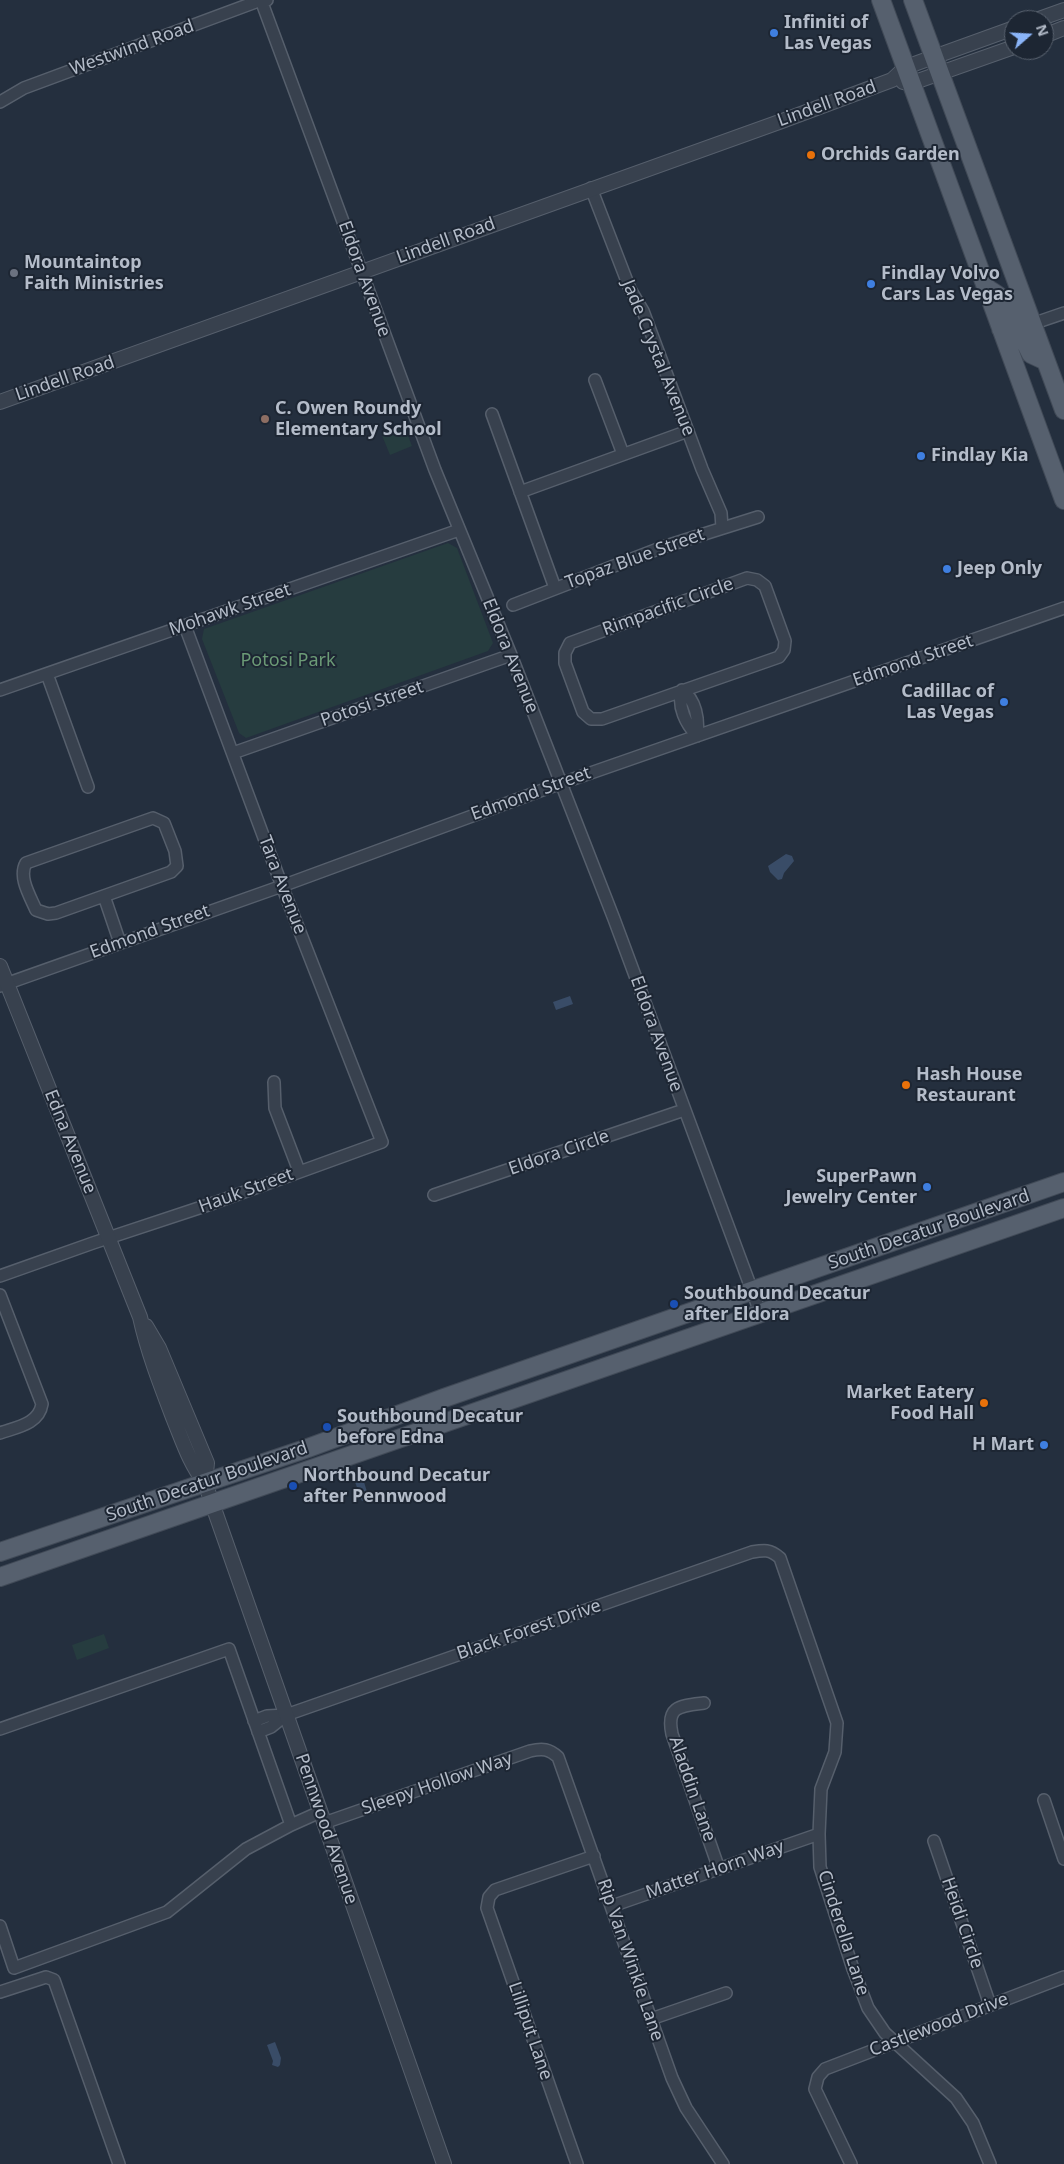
<!DOCTYPE html>
<style>
body{margin:0}
#map{position:relative;width:1064px;height:2164px;overflow:hidden;background:#242f3e;font-family:"Noto Sans",sans-serif}
canvas{display:block}
.north{position:absolute;left:1004px;top:10px;width:50px;height:50px;box-sizing:border-box;background:#1d2633;border:1px solid #59626f;border-radius:50%;rotate:71deg;font-size:14px;font-weight:700;line-height:20px;text-align:center;color:#b4bcc9}
.north::after{content:'';display:block;margin:auto;width:18px;height:22px;background:#8ab4f8;clip-path:polygon(50% 0,100% 100%,50% 72%,0 100%)}
</style>
<div id="map">
<canvas width="1064" height="2164"></canvas>
<div class="north">N</div>
</div>
<script>
const c = document.querySelector('canvas').getContext('2d');
c.lineJoin = 'round';
function paint(path, color) {
  c.fillStyle = color;
  c.fill(path, 'evenodd');
}
function strokePath(path, color, width, dash) {
  c.strokeStyle = color;
  c.lineWidth = width;
  c.lineCap = dash ? 'butt' : 'round';
  c.setLineDash(dash || []);
  c.stroke(path);
}
function label(font, color, halo, rows, align = 'center') {
  c.font = font + ' "Noto Sans",sans-serif';
  c.lineWidth = 4;
  c.setLineDash([]);
  c.textBaseline = 'middle';
  c.strokeStyle = halo;
  c.fillStyle = color;
  for (const [text, x, y, turn = 0] of rows) {
    c.save();
    c.translate(x, y);
    c.rotate((+turn || 0) * Math.PI / 180);
    c.textAlign = isNaN(turn) ? turn : align;
    if (halo) c.strokeText(text, 0, 0);
    c.fillText(text, 0, 0);
    c.restore();
  }
}
paint(new Path2D(`
 M404,425L412,446L390,455L381,433Z
 M448,543L457,548L493,643L488,651L246,738L239,733L202,639L204,629Z
 M104,1634L109,1648L77,1660L72,1645Z`), '#263c3f');
paint(new Path2D(`
 M786,854L792,856L794,861L784,873L782,879L778,880L770,872L768,866Z
 M570,996L573,1004L556,1010L553,1002Z
 M363,1479L369,1498L362,1501L355,1482Z
 M275,2042L281,2058L280,2065L278,2067L272,2065L273,2061L267,2045Z`), '#394c67');
const minor = new Path2D(`
 M261,0L435,470L511,655L614,919L760,1312
 M0,102L24,88L261,0H267
 M591,188L630,289L643,311L702,469L721,513L722,528
 M1032,324L1064,313
 M595,380L623,454
 M492,414L555,588
 M520,492L688,431
 M747,578L757,580L765,586L785,641L784,650L779,657L602,719H591L583,712L565,663V653L570,643Z
 M513,605L663,547L758,517
 M47,674L88,787
 M0,690L459,530
 M682,690C696,700 699,719 697,736C686,724 677,707 682,690Z
 M233,753L511,655
 M153,818L164,823L175,851L177,866L171,872L56,913L48,914L36,910C30,896 18,877 26,863Z
 M104,896L120,943
 M0,986L282,886L559,784L1064,608
 M274,1082L275,1108L299,1171
 M434,1195L684,1110
 M0,1276L93,1243L214,1203L382,1142L282,886L185,626
 M0,1295L42,1404C39,1424 17,1427 0,1433
 M704,1703C680,1706 666,1706 672,1734L719,1869
 M254,1721L267,1716L286,1715L752,1552C764,1550 770,1549 780,1558L837,1723L835,1752L821,1789L819,1834L820,1867L853,1969L868,2008L885,2033L956,2098L973,2123L990,2164
 M0,1729L229,1649L291,1825L320,1812
 M258,1732L271,1727L286,1715
 M1044,1800L1064,1859
 M324,1823L530,1751C543,1748 549,1749 558,1757L672,2078L686,2108L723,2164
 M934,1841L990,2005
 M612,1906L819,1834
 M0,1926L14,1968L167,1912L246,1849L291,1825
 M0,1992L46,1977L54,1980L119,2164
 M651,2019L726,1993
 M577,2164L487,1908L489,1897L495,1890L594,1856
 M851,2164L815,2089L818,2077L825,2069L1064,1977`);
const tertiary = new Path2D(`
 M1036,20L1064,10
 M1044,36L1064,28
 M903,82L912,83L1014,47
 M0,402L782,121L892,80L906,67L1014,28
 M0,966L140,1317C148,1353 161,1386 174,1420C183,1442 190,1464 205,1483L444,2164
 M146,1326L159,1348L207,1463L205,1483`);
const primary = new Path2D(`
 M881,0L1064,500
 M913,0L1064,410
 M987,288C992,292 999,295 1003,300C1013,311 1015,324 1032,324
 M1001,329H1010L1026,344L1031,354L1046,361
 M0,1552L308,1448L444,1398L1064,1182
 M0,1577C355,1455 709,1330 1064,1208`);
strokePath(minor, '#565f6c', 14);
strokePath(tertiary, '#565f6c', 16);
strokePath(primary, '#414a57', 20);
strokePath(minor, '#38414e', 11);
strokePath(tertiary, '#38414e', 14);
strokePath(primary, '#56606e', 18);
for (const [x, y, r, color] of [
 [774,33,5,"#3f7fe0"],
 [811,155,5,"#e8710a"],
 [14,273,5,"#6b7280"],
 [871,284,5,"#3f7fe0"],
 [265,419,5,"#8d6e63"],
 [921,456,5,"#3f7fe0"],
 [947,569,5,"#3f7fe0"],
 [1004,702,5,"#3f7fe0"],
 [906,1085,5,"#e8710a"],
 [927,1187,5,"#3f7fe0"],
 [674,1304,5,"#1a4fb4"],
 [984,1403,5,"#e8710a"],
 [327,1427,5,"#1a4fb4"],
 [1044,1445,5,"#3f7fe0"],
 [293,1486,5,"#1a4fb4"]
]) {
  const dot = new Path2D();
  dot.arc(x, y, r, 0, 2 * Math.PI);
  c.fillStyle = color;
  c.fill(dot);
  strokePath(dot, '#1d2633', 2);
}
label('bold 18px', '#b4bcc9', '#1d2633', [
 ["Infiniti of",784,23],
 ["Las Vegas",784,44],
 ["Orchids Garden",821,155],
 ["Mountaintop",24,263],
 ["Faith Ministries",24,284],
 ["Findlay Volvo",881,274],
 ["Cars Las Vegas",881,295],
 ["C. Owen Roundy",275,409],
 ["Elementary School",275,430],
 ["Findlay Kia",931,456],
 ["Jeep Only",957,569],
 ["Cadillac of",994,692,"right"],
 ["Las Vegas",994,713,"right"],
 ["Hash House",916,1075],
 ["Restaurant",916,1096],
 ["SuperPawn",917,1177,"right"],
 ["Jewelry Center",917,1198,"right"],
 ["Southbound Decatur",684,1294],
 ["after Eldora",684,1315],
 ["Market Eatery",974,1393,"right"],
 ["Food Hall",974,1414,"right"],
 ["Southbound Decatur",337,1417],
 ["before Edna",337,1438],
 ["H Mart",1034,1445,"right"],
 ["Northbound Decatur",303,1476],
 ["after Pennwood",303,1497]
], 'left');
label('18px', '#b4bcc9', '#1d2633', [
 ["Westwind Road",132,48,-20],
 ["Lindell Road",827,104,-20],
 ["Lindell Road",446,241,-20],
 ["Eldora Avenue",364,279,70],
 ["Jade Crystal Avenue",658,358,68],
 ["Lindell Road",65,379,-19],
 ["Topaz Blue Street",635,559,-20],
 ["Rimpacific Circle",668,607,-20],
 ["Mohawk Street",230,610,-19],
 ["Eldora Avenue",510,656,68],
 ["Edmond Street",913,661,-19],
 ["Potosi Street",372,704,-19],
 ["Edmond Street",531,794,-20],
 ["Tara Avenue",282,885,69],
 ["Edmond Street",150,932,-20],
 ["Eldora Avenue",656,1034,70],
 ["Edna Avenue",70,1142,68],
 ["Eldora Circle",559,1153,-19],
 ["Hauk Street",246,1191,-20],
 ["South Decatur Boulevard",929,1230,-19],
 ["South Decatur Boulevard",207,1482,-19],
 ["Black Forest Drive",529,1630,-19],
 ["Sleepy Hollow Way",437,1784,-19],
 ["Aladdin Lane",692,1789,71],
 ["Pennwood Avenue",326,1829,71],
 ["Matter Horn Way",715,1870,-19],
 ["Heidi Circle",962,1923,71],
 ["Cinderella Lane",843,1933,72],
 ["Rip Van Winkle Lane",630,1960,71],
 ["Castlewood Drive",939,2025,-21],
 ["Lilliput Lane",530,2031,71]
]);
label('18px', '#6b9a76', '#1d2633', [
 ["Potosi Park",288,661]
]);
</script>
